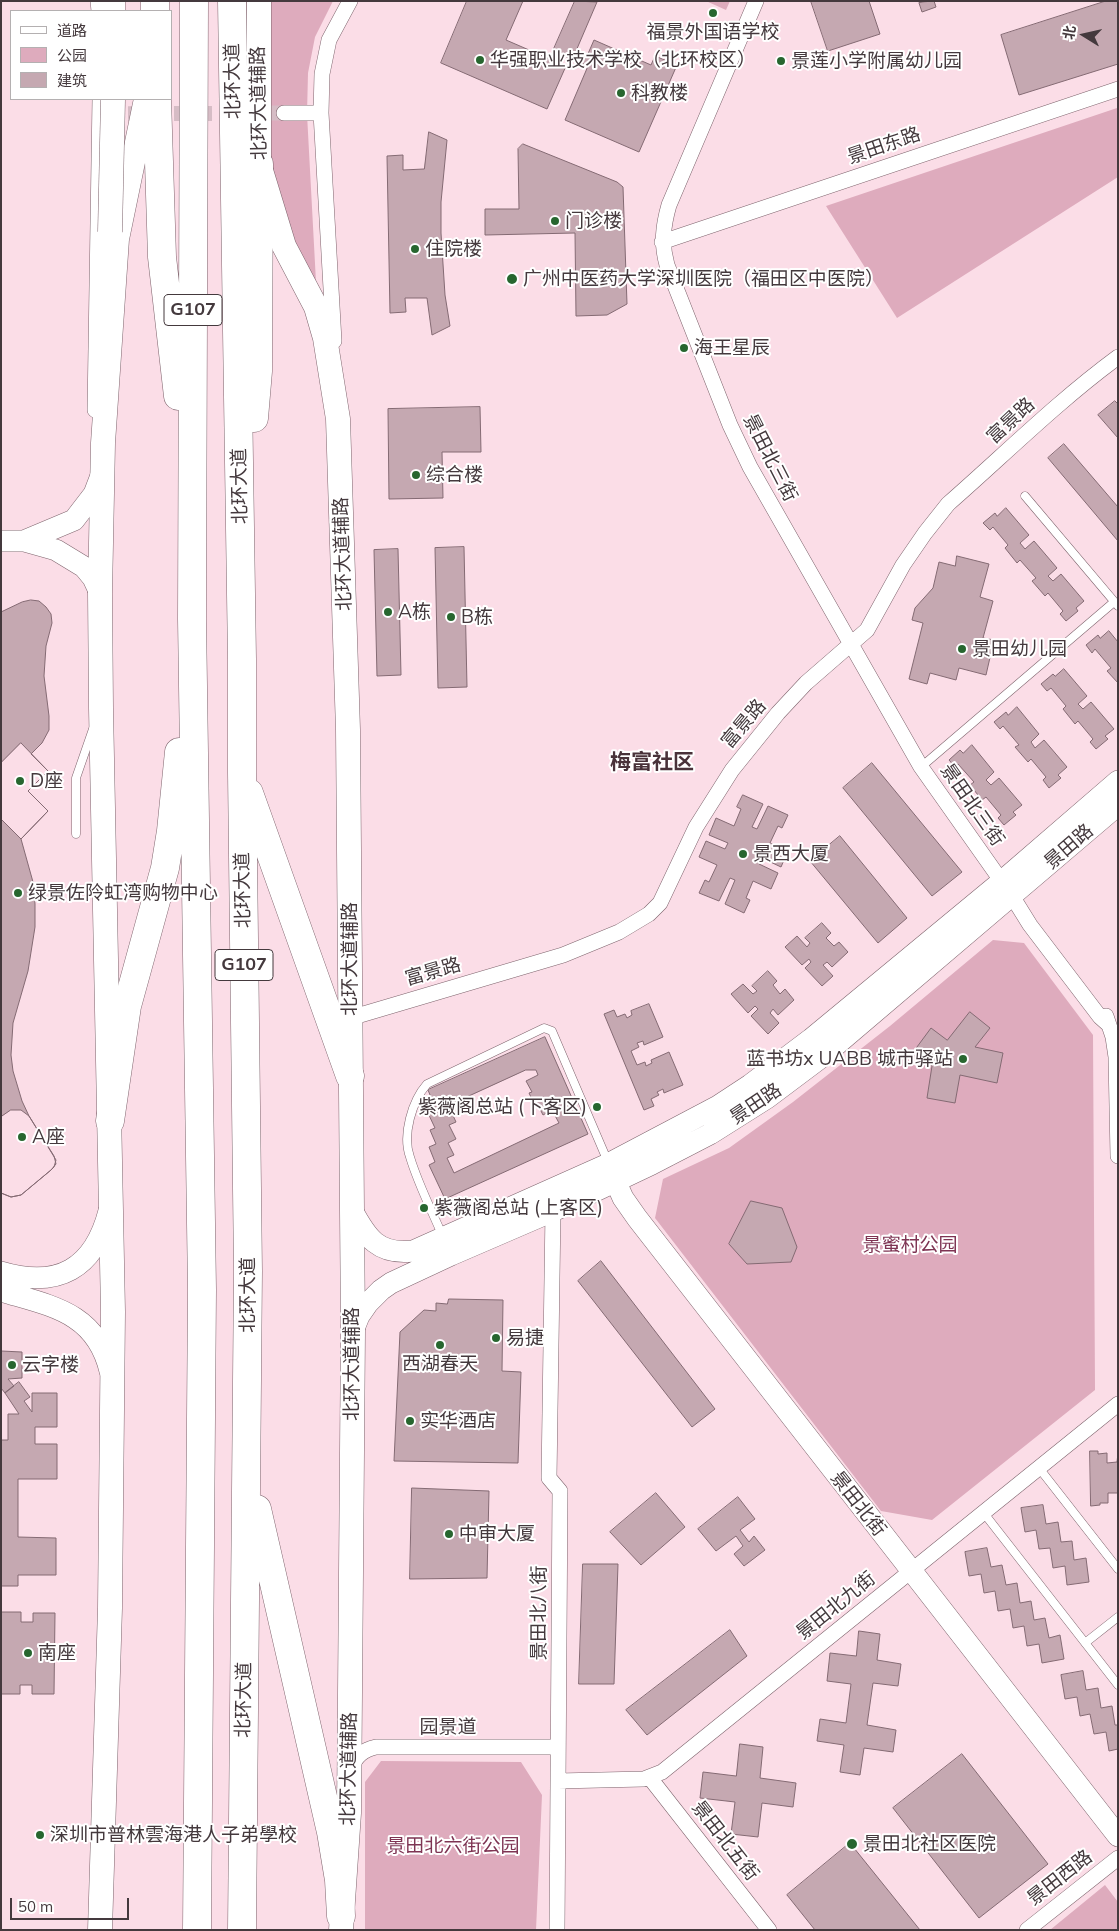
<!DOCTYPE html>
<meta charset="utf-8">
<style>
body{margin:0}
#map{position:relative;width:1119px;height:1931px;overflow:hidden;background:#fbdde7;font-family:Mulish,"Noto Sans SC",sans-serif}
canvas{display:block}
.frame{position:absolute;inset:0;border:2px solid #44393d;pointer-events:none}
.legend{position:absolute;left:10px;top:10px;width:162px;height:90px;box-sizing:border-box;background:#fff;border:1px solid #b4b0b1;margin:0;padding:6px 9px;list-style:none;font-size:15px;color:#44393d}
.legend li{display:flex;align-items:center;gap:10px;height:25px}
.legend b{width:25px;border:1px solid #b4b0b1}
.north{position:absolute;left:1059px;top:10px;width:50px;height:50px;-webkit-text-stroke:4px #fff;paint-order:stroke;rotate:280deg;font-size:14px;font-weight:700;line-height:20px;text-align:center;color:#44393d}
.north::after{content:'';display:block;margin:auto;width:18px;height:22px;background:#44393d;clip-path:polygon(50% 0,100% 100%,50% 72%,0 100%)}
.scale{position:absolute;left:10px;top:1898px;width:119px;height:22px;box-sizing:border-box;border:2px solid #44393d;border-top:0;padding-left:6px;font-size:15px;line-height:18px;white-space:nowrap;color:#44393d;-webkit-text-stroke:4px #fff;paint-order:stroke}
</style>
<div id="map">
<canvas width="1119" height="1931"></canvas>
<div class="frame"></div>
<ul class="legend">
<li><b style="height:6px;background:#fff"></b>道路</li>
<li><b style="height:14px;background:#deabbd"></b>公园</li>
<li><b style="height:14px;background:#c5a8b1"></b>建筑</li>
</ul>
<div class="north">北</div>
<div class="scale">50 m</div>
</div>
<script>
const c = document.querySelector('canvas').getContext('2d');
c.lineJoin = 'round';
function paint(path, color) {
  c.fillStyle = color;
  c.fill(path, 'evenodd');
}
function strokePath(path, color, width, dash) {
  c.strokeStyle = color;
  c.lineWidth = width;
  c.lineCap = dash ? 'butt' : 'round';
  c.setLineDash(dash || []);
  c.stroke(path);
}
function label(font, color, halo, rows, align = 'center') {
  c.font = font + ' Mulish,"Noto Sans SC",sans-serif';
  c.lineWidth = 4;
  c.setLineDash([]);
  c.textBaseline = 'middle';
  c.strokeStyle = halo;
  c.fillStyle = color;
  for (const [text, x, y, turn = 0] of rows) {
    c.save();
    c.translate(x, y);
    c.rotate((+turn || 0) * Math.PI / 180);
    c.textAlign = isNaN(turn) ? turn : align;
    if (halo) c.strokeText(text, 0, 0);
    c.fillText(text, 0, 0);
    c.restore();
  }
}
paint(new Path2D(`
 M269,1H333L315,37L308,73L307,114L317,301L302,267L269,161Z
 M706,1H730L726,10Z
 M1117,108L1118,177L897,318L826,206Z
 M993,940L1024,943L1093,1035L1095,1390L932,1520L881,1511L655,1218L663,1179L729,1148L793,1102L890,1026Z
 M381,1761L521,1762L542,1795L536,1930H365V1782Z
 M1105,1885L1118,1902V1930H1050Z`), '#deabbd');
const building = new Path2D(`
 M467,1H523L506,40L566,66L547,109L441,63Z
 M575,1L597,2L576,51L587,56L594,40L651,65L655,56L677,65L639,152L565,120L588,66L553,51Z
 M811,1H869L880,34L828,51Z
 M934,1L936,7L922,12L919,3Z
 M1106,1H1118V64L1019,95L1001,35Z
 M429,132L447,140L441,202V233L445,295L450,326L432,335L427,298H405L406,312L390,313L387,156L403,155V170L424,169Z
 M523,144L617,182L623,187L627,304L607,315L576,316L575,233L485,235V209H519L518,149Z
 M1115,401L1118,404V438L1098,415Z
 M480,407L481,452H442L443,498L389,499L388,409Z
 M1064,444L1118,507V541L1048,458Z
 M1006,508L1029,535L1020,543L1025,549L1034,541L1057,568L1048,576L1053,581L1061,574L1084,601L1076,608L1078,611L1066,621L1060,614L1063,611L1048,593L1045,596L1032,581L1036,578L1020,560L1017,563L1005,548L1008,545L993,527L990,530L983,523L995,513L997,516Z
 M464,547L467,687L438,688L435,548Z
 M398,549L401,675L377,676L374,550Z
 M957,556L989,564L980,597L993,601L983,638L994,640L986,675L959,668L956,680L930,673L927,684L909,679L923,623L912,620L915,608L933,588L939,562L955,566Z
 M31,600L39,601L46,607L51,614L52,623L46,646L44,676L49,716V730L42,743L31,754L48,771L28,791L48,811L21,839L33,882L35,904V927L28,971L13,1023L11,1055L13,1071L22,1101L29,1116L54,1156L56,1164L51,1170L21,1195L11,1197L1,1193V612L22,602Z
 M1109,631L1118,642V683L1107,671L1111,668L1095,649L1092,653L1086,645L1098,635L1100,638Z
 M1064,669L1087,696L1078,704L1083,709L1091,702L1114,729L1105,736L1108,739L1096,749L1090,742L1093,739L1078,721L1075,724L1063,709L1066,706L1051,688L1047,691L1041,684L1053,674L1055,676Z
 M1017,707L1039,734L1031,742L1035,748L1044,740L1067,767L1058,775L1061,778L1049,788L1043,780L1046,777L1031,759L1028,762L1015,747L1019,745L1003,726L1000,729L994,722L1006,712L1008,715Z
 M21,743L48,771L28,791L48,811L21,839L1,819V763Z
 M972,745L994,772L986,780L991,785L999,778L1022,805L1013,812L1016,815L1004,825L998,818L1001,815L986,797L982,800L970,785L974,782L958,764L955,767L949,760L960,750L963,753Z
 M872,763L962,872L932,896L843,788Z
 M743,795L763,804L752,827L757,829L768,806L788,815L782,828L778,826L770,843L788,851L781,867L762,858L759,864L778,873L771,889L753,881L746,898L750,900L744,913L725,904L735,880L730,878L719,901L699,893L705,880L709,882L717,865L699,857L706,841L725,849L728,843L709,835L716,818L734,826L741,809L737,807Z
 M840,836L907,918L878,943L810,861Z
 M822,923L831,933L826,938L834,946L839,942L848,952L832,967L827,962L823,965L833,976L822,986L805,968L811,962L809,959L802,965L785,947L797,936L807,947L810,943L805,938Z
 M768,971L777,981L773,985L780,994L785,989L794,1000L778,1015L773,1009L770,1013L779,1023L768,1034L751,1016L758,1009L755,1006L748,1013L731,994L743,984L753,994L757,991L752,986Z
 M649,1004L663,1037L644,1045L643,1041L637,1043L639,1047L631,1051L637,1065L645,1062L646,1066L652,1063L651,1060L669,1052L683,1085L664,1093L663,1089L657,1092L659,1095L651,1099L654,1106L644,1110L604,1014L614,1010L617,1017L625,1014L627,1018L632,1015L631,1011Z
 M970,1012L990,1028L975,1047L1003,1053L997,1083L960,1075L955,1103L927,1098L932,1066L914,1051L931,1028L947,1040Z
 M545,1037L588,1134L445,1199L429,1165L435,1162L429,1147L436,1144L430,1130L435,1128L427,1111L435,1107L428,1090ZM526,1070H536L538,1075L526,1081L532,1092L529,1093L535,1106L538,1105L543,1115L552,1110L559,1123L454,1173L447,1158L454,1155L448,1143L456,1139L449,1125L456,1122L450,1109L452,1104Z
 M11,1110H21L29,1116L56,1160L54,1167L51,1170L21,1195L11,1197L1,1193V1117Z
 M751,1201L782,1208L797,1247L791,1262L747,1264L729,1244Z
 M601,1261L715,1409L692,1427L578,1281Z
 M449,1299L503,1300L502,1371L521,1372L518,1463L394,1461L400,1332L424,1310L436,1311V1303L447,1304Z
 M1,1351L22,1352V1378L8,1379L14,1386L5,1393L1,1388Z
 M19,1382L30,1397L24,1401L32,1412V1393H57V1427H35V1444H57V1479H18V1537L56,1538V1575H18V1586H1V1440H8V1414H19L5,1393Z
 M1090,1451H1098V1454L1107,1453V1463L1117,1462L1118,1453V1502V1493H1108V1503H1100V1505L1091,1506Z
 M412,1488L489,1491L487,1578L410,1579Z
 M656,1493L685,1527L641,1565L610,1532Z
 M738,1497L755,1519L740,1530L749,1542L754,1536L765,1550L744,1566L734,1554L743,1546L736,1536L716,1551L698,1529Z
 M1043,1505L1046,1524L1058,1522L1061,1542L1072,1541L1074,1560L1086,1558L1089,1582L1067,1585L1065,1566L1053,1568L1050,1548L1039,1549L1036,1530L1025,1532L1021,1508Z
 M987,1548L991,1567L1002,1565L1006,1585L1017,1583L1020,1603L1031,1601L1034,1620L1045,1618L1049,1638L1060,1635L1064,1659L1042,1663L1039,1644L1027,1646L1024,1626L1013,1628L1010,1609L998,1611L995,1591L984,1593L981,1574L969,1576L965,1552Z
 M583,1564H618L614,1684H579Z
 M1,1612H21V1622H33V1613H55L54,1694H32V1685H20V1694H1Z
 M730,1630L747,1656L647,1735L626,1710Z
 M859,1631L880,1634L877,1660L901,1664L898,1686L873,1683L867,1725L896,1730L893,1752L864,1748L860,1775L840,1772L844,1745L817,1741L820,1719L846,1723L851,1684L827,1681L830,1653L856,1656Z
 M1083,1671L1086,1690L1098,1688L1101,1708L1112,1706L1115,1725H1118V1749L1109,1751L1106,1732L1094,1734L1090,1714L1080,1716L1077,1697L1065,1699L1061,1675Z
 M740,1744L763,1747L760,1778L796,1783L793,1807L762,1803L758,1837L731,1834L735,1802L700,1798L703,1772L736,1776Z
 M962,1754L1048,1864L979,1918L893,1808Z
 M850,1843L920,1930H815L787,1895Z`);
paint(building, '#c5a8b1');
strokePath(building, '#846a73', 1);
strokePath(new Path2D(`
 M105,114L284,113`), '#d6bcc5', 15, [15, 8]);
const lane = new Path2D(`
 M1025,496L1118,606
 M921,767L1114,602
 M76,834V778L93,729
 M443,1237C432,1211 418,1184 410,1157C402,1135 412,1101 427,1084L544,1028L552,1031L608,1162
 M1039,1468L1118,1569
 M983,1512L1118,1685
 M1085,1643L1118,1617`);
const street = new Path2D(`
 M98,1L99,11
 M756,1L669,205C663,226 661,244 667,265L730,425L750,467L921,767L1012,896L1030,925L1100,1017L1109,1025
 M284,113H321
 M662,242L1118,89
 M334,341L321,113L322,74L329,40L350,1
 M95,410L100,99
 M1106,1016L1113,1037L1116,1057L1118,1156
 M350,1018L563,955L619,932L649,914L660,903L696,827L732,770L778,713L806,683L867,630L903,565L925,533L948,504C1004,455 1057,402 1118,357
 M553,1211L549,1478L560,1491L557,1930
 M351,1768C356,1756 363,1750 376,1747H558
 M650,1778L769,1930
 M558,1781L644,1779L662,1772L1118,1404
 M1027,1930L1118,1858`);
const secondary = new Path2D(`
 M1,541H24L56,550L84,567L93,578L100,593
 M24,541L74,520L94,494L102,473
 M610,1169L623,1198L637,1218L1118,1836
 M352,1210C367,1238 378,1255 413,1251L608,1164L718,1106L750,1085L811,1039L1001,882L1118,781
 M1,1272C58,1289 94,1269 109,1211
 M1,1291C51,1306 96,1312 110,1371
 M353,1331L359,1316L368,1303L381,1290L391,1283L451,1255L553,1211L652,1164L710,1134L767,1098L823,1056L1118,805`);
const primary = new Path2D(`
 M113,1V11
 M259,1V164L284,246L316,307L325,338L338,419L348,730L353,1331L349,1813L341,1930
 M100,1930L110,1608L113,1312L101,708L100,593L103,443L117,239L146,99`);
const highway = new Path2D(`
 M155,1V11
 M194,1L192,619L202,1290L197,1930
 M232,1L242,659V773L248,1271L242,1930
 M157,99L162,257L178,396
 M254,418L258,371L259,164
 M249,793L350,1076
 M110,1121L127,1006L165,868L171,831L179,752
 M257,1509L331,1832L339,1880L341,1916`);
strokePath(lane, '#7e646d', 9);
strokePath(street, '#7e646d', 16);
strokePath(secondary, '#7e646d', 22);
strokePath(primary, '#7e646d', 25);
strokePath(highway, '#7e646d', 29);
strokePath(lane, '#fff', 8);
strokePath(street, '#fff', 15);
strokePath(secondary, '#fff', 21);
strokePath(primary, '#fff', 24);
strokePath(highway, '#fff', 28);
const primaryBridge = new Path2D(`
 M110,232L113,99`);
strokePath(primaryBridge, '#7e646d', 25, []);
strokePath(primaryBridge, '#fff', 24);
for (const [x, y, r, color] of [
 [713,13,5,"#27662f"],
 [480,60,5,"#27662f"],
 [781,61,5,"#27662f"],
 [621,93,5,"#27662f"],
 [555,221,5,"#27662f"],
 [415,249,5,"#27662f"],
 [512,279,6,"#27662f"],
 [684,348,5,"#27662f"],
 [416,475,5,"#27662f"],
 [388,612,5,"#27662f"],
 [451,617,5,"#27662f"],
 [962,649,5,"#27662f"],
 [20,781,5,"#27662f"],
 [743,854,5,"#27662f"],
 [18,893,5,"#27662f"],
 [963,1059,5,"#27662f"],
 [597,1107,5,"#27662f"],
 [22,1137,5,"#27662f"],
 [424,1208,5,"#27662f"],
 [496,1338,5,"#27662f"],
 [440,1345,5,"#27662f"],
 [12,1365,5,"#27662f"],
 [410,1421,5,"#27662f"],
 [449,1534,5,"#27662f"],
 [28,1653,5,"#27662f"],
 [40,1835,5,"#27662f"],
 [852,1844,6,"#27662f"]
]) {
  const dot = new Path2D();
  dot.arc(x, y, r, 0, 2 * Math.PI);
  c.fillStyle = color;
  c.fill(dot);
  strokePath(dot, '#fff', 2);
}
for (const [x, y, w] of [
 [193,310,58],
 [244,965,58]
]) {
  const box = new Path2D();
  box.roundRect(x - w / 2, y - 15.5, w, 31, 4);
  c.fillStyle = '#fff';
  c.fill(box);
  strokePath(box, '#44393d', 1);
}
label('bold 18px', '#44393d', null, [
 ["G107",193,310],
 ["G107",244,965]
]);
label('19px', '#44393d', '#fff', [
 ["福景外国语学校",713,32,"center"],
 ["华强职业技术学校（北环校区）",490,60],
 ["景莲小学附属幼儿园",791,61],
 ["科教楼",631,93],
 ["门诊楼",565,221],
 ["住院楼",425,249],
 ["广州中医药大学深圳医院（福田区中医院）",523,279],
 ["海王星辰",694,348],
 ["综合楼",426,475],
 ["A栋",398,612],
 ["B栋",461,617],
 ["景田幼儿园",972,649],
 ["D座",30,781],
 ["景西大厦",753,854],
 ["绿景佐阾虹湾购物中心",28,893],
 ["蓝书坊x UABB 城市驿站",953,1059,"right"],
 ["紫薇阁总站 (下客区)",587,1107,"right"],
 ["A座",32,1137],
 ["紫薇阁总站 (上客区)",434,1208],
 ["易捷",506,1338],
 ["西湖春天",440,1364,"center"],
 ["云字楼",22,1365],
 ["实华酒店",420,1421],
 ["中审大厦",459,1534],
 ["南座",38,1653],
 ["深圳市普林雲海港人子弟學校",50,1835],
 ["景田北社区医院",863,1844]
], 'left');
label('19px', '#44393d', '#fff', [
 ["北环大道",233,81,-91],
 ["北环大道辅路",259,103,-91],
 ["景田东路",884,146,-19],
 ["富景路",1011,421,-43],
 ["景田北三街",770,458,63],
 ["北环大道",240,486,-91],
 ["北环大道辅路",343,554,-92],
 ["富景路",744,724,-50],
 ["景田北三街",972,805,55],
 ["景田路",1069,847,-41],
 ["北环大道",243,890,-91],
 ["北环大道辅路",350,959,-90],
 ["富景路",433,972,-16],
 ["景田路",756,1104,-34],
 ["北环大道",248,1295,-90],
 ["北环大道辅路",352,1364,-90],
 ["景田北街",858,1504,52],
 ["景田北九街",836,1606,-39],
 ["景田北八街",539,1613,-90],
 ["北环大道",244,1700,-89],
 ["园景道",448,1727],
 ["北环大道辅路",349,1769,-89],
 ["景田北五街",725,1841,52],
 ["景田西路",1060,1878,-38]
]);
label('19px', '#7e3453', '#fff', [
 ["景蜜村公园",910,1245],
 ["景田北六街公园",453,1846]
]);
label('bold 21px', '#49323a', '#fff', [
 ["梅富社区",652,763]
]);
</script>
